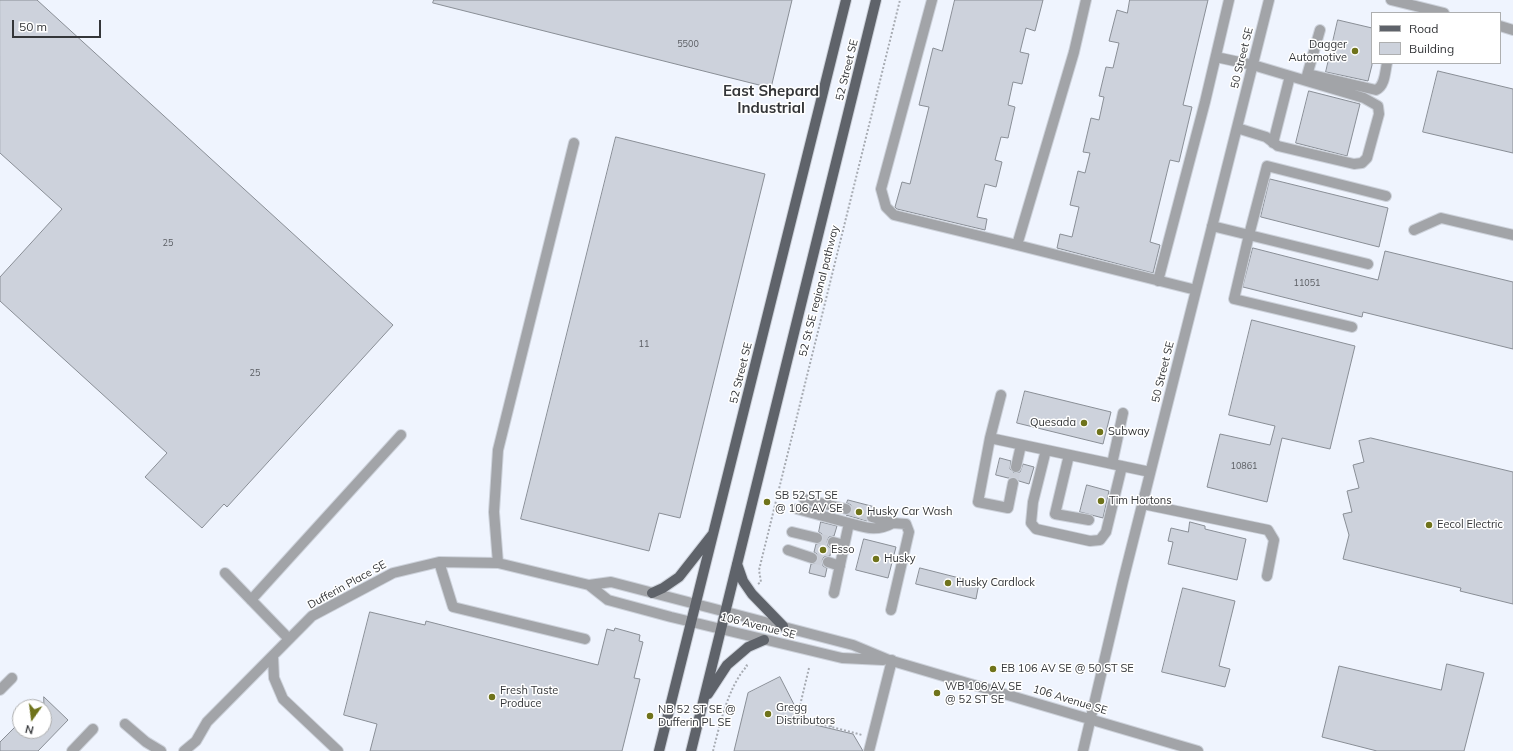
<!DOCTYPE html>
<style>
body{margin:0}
#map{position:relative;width:1513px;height:751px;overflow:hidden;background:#eff4fe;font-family:Mulish,sans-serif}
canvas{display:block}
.legend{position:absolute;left:1371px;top:12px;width:130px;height:52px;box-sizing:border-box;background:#fff;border:1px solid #aeafb0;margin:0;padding:5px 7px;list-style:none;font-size:12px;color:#343639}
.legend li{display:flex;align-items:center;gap:8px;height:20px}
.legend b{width:20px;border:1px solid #aeafb0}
.north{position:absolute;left:12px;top:699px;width:40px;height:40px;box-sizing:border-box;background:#fff;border:1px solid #aeafb0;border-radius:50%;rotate:194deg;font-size:11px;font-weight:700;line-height:16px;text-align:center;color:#343639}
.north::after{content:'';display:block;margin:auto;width:14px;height:18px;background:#6f731b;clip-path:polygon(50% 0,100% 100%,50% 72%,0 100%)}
.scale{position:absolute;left:12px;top:20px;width:89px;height:18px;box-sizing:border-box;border:2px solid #343639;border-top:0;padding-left:5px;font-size:12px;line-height:14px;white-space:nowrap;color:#343639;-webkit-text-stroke:3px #fff;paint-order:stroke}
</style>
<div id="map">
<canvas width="1513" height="751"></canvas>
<ul class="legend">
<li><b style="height:5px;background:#5f636a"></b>Road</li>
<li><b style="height:11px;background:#cdd2dc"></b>Building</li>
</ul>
<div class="north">N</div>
<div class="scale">50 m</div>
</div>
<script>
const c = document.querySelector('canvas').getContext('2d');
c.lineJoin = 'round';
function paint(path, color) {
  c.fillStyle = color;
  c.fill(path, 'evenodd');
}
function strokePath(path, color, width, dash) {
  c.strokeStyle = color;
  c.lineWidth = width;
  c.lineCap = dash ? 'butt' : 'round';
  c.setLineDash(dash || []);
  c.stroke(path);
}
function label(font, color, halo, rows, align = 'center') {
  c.font = font + ' Mulish,sans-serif';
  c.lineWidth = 3;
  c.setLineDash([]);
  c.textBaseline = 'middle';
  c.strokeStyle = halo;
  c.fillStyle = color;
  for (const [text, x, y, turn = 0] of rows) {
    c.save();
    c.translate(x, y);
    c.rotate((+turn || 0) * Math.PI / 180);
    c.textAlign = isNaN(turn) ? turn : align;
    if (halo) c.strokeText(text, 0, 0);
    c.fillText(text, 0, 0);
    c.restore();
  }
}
const building = new Path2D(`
 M0,0H37L393,325L227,507L224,504L202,528L145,477L167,453L0,301V277L62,209L0,153Z
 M434,0H792L771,88L433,3Z
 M955,0H1043L1035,31L1026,28L1020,52L1029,54L1022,84L1013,82L1008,105L1015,107L1008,138L1001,137L995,160L1002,162L996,187L985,184L977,217L987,219L985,230L897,209L895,207L902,182L910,184L929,107L919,105L933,48L942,51Z
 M1130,0H1208L1183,105L1192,107L1179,162L1170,160L1150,242L1160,245L1153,273L1057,248L1060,234L1072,237L1079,207L1070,205L1078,171L1085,173L1090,153L1083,152L1091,118L1099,120L1104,97L1099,96L1106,67L1113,68L1119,43L1109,41L1117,10L1127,13Z
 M1338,20L1372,28V65L1368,81L1326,72Z
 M1438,71L1513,89V153L1423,132Z
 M1309,91L1360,104L1347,156L1296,143Z
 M616,137L765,174L680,518L659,513L649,551L521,519Z
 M1270,179L1388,208L1379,247L1261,217Z
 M1253,248L1378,280L1385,251L1513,282V349L1363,312L1362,317L1243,287Z
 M1252,320L1355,346L1330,449L1282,438L1267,502L1207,487L1220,434L1270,445L1275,426L1229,415Z
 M1025,391L1111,412L1103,444L1017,423Z
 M1371,438L1513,472V604L1460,591L1461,588L1343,559L1349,535L1343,514L1352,512L1347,491L1359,488L1353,465L1364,462L1359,441Z
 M1000,458L1011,461L1010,469L1014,473L1020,472L1023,464L1034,467L1029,484L1019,481L1015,477L1008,478L996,475Z
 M1087,485L1109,491L1103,518L1080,512Z
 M848,500L875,507L874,511H870L866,515L867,521L846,515L850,514L852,510L851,505L847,503Z
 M821,522L837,526L834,536L829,537L827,541L828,546L831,548L830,556L824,557L822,560L823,566L827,568L825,577L809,573L811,564L816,563L818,560L817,554L814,552L816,544L821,543L823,539L822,534L819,532Z
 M1190,522L1205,526V529L1246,539L1237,580L1168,564L1173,542L1168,541L1171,528L1188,532Z
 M864,539L896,547L888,578L856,570Z
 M920,568L979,583L976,599L916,584Z
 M1183,588L1235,601L1219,666L1230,669L1225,687L1162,672Z
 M370,612L425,625L426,621L598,665L607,629L614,631L615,628L640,635L639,641L643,642L634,678L640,679L622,751H370L377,724L344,715Z
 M1447,664L1484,673L1464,751H1377L1322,737L1339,666L1441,690Z
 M780,677L803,722L853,734L863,751H734L748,693Z
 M44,697L68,720L38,751H0V742L20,722V731H44Z`);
paint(building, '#cdd2dc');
strokePath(building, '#898e96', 1);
strokePath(new Path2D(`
 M1013,483L1016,467
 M846,509L872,517
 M817,538L833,542
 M812,558L828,562`), '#caced7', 10, [10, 5]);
const minor = new Path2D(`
 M932,0L881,189L886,207L894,215L1017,245
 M1086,0L1074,52L1017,245L1196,290
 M1391,0L1444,13
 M1500,26L1513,30
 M1216,57L1253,65L1364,98L1378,106L1379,114L1367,158L1362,163L1354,164L1278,146L1266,137L1237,128
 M1308,74L1376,90C1385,86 1385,72 1387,63
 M1306,79L1320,30
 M1273,143L1290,76
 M1212,226L1249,235L1234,299L1352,327
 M1414,230L1441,218L1513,235
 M1368,264L1249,235L1267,166L1386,196
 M1158,281L1205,102L1229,0
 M1001,395L990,438L1150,472
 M990,438L978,502L1008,508L1013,483
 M1046,450L1033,502L1031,523L1036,529L1090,541L1100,540L1106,532L1122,466
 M1069,455L1055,514L1089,520
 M1112,464L1123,413
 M1016,467L1021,445
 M804,499L846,509
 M1143,504L1268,530L1274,540L1267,576
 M797,509L849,523L834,593
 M872,517L893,523L906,524L909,532L891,610
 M849,523C867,528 876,532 893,523
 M792,532L817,538
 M833,542L844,545
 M788,550L812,558
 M439,562L453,607L585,639
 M828,562L840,566
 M498,563L494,512L498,450L574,143
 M225,573L289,639
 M589,585L608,600L671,617L842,658L883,660
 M251,600L401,435
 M273,656L274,678L283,699L338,751
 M0,690L12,678
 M125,724L146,742L161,751
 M72,751L93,729
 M184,751L196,741L207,722L312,616L393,573L439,562L498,563L589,585L611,582L853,645L889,660L1198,751
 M869,751L892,660
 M1083,751L1123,581L1269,0`);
const major = new Path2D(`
 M737,564L743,581L752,594L783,626
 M652,593L663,588L679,577L712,535
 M708,694L727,665L748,647L764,640
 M659,751L846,0
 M691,751L876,0`);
strokePath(minor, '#cdd2db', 12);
strokePath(major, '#cdd2db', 12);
strokePath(new Path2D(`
 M758,584L761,582L759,570L776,501L900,0
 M809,668L797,718L862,735
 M831,727L833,716
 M713,751C720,724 728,687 747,666L745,663`), '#a7abb2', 2, [2, 2]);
strokePath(minor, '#a2a4a8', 10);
strokePath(major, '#5f636a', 10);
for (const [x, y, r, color] of [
 [1355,51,4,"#6f731b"],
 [1084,423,4,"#6f731b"],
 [1100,432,4,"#6f731b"],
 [1101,501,4,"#6f731b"],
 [767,502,4,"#6f731b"],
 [859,512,4,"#6f731b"],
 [1429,525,4,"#6f731b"],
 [823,550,4,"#6f731b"],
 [876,559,4,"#6f731b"],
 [948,583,4,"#6f731b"],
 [993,669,4,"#6f731b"],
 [937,693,4,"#6f731b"],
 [492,697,4,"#6f731b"],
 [768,714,4,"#6f731b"],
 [650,716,4,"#6f731b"]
]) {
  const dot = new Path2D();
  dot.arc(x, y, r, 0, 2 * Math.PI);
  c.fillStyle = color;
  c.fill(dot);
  strokePath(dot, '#fff', 1.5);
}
label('9px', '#5a5d62', null, [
 ["5500",688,44],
 ["25",168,243],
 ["11051",1307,283],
 ["11",644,344],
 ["25",255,373],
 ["10861",1244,466]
]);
label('11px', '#343639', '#fff', [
 ["Dagger",1347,45,"right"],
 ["Automotive",1347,58,"right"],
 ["Quesada",1076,423,"right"],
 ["Subway",1108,432],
 ["SB 52 ST SE",775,496],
 ["@ 106 AV SE",775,509],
 ["Tim Hortons",1109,501],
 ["Husky Car Wash",867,512],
 ["Eecol Electric",1437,525],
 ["Esso",831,550],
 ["Husky",884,559],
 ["Husky Cardlock",956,583],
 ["EB 106 AV SE @ 50 ST SE",1001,669],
 ["WB 106 AV SE",945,687],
 ["@ 52 ST SE",945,700],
 ["Fresh Taste",500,691],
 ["Produce",500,704],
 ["Gregg",776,708],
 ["Distributors",776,721],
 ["NB 52 ST SE @",658,710],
 ["Dufferin PL SE",658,723]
], 'left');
label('11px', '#343639', '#fff', [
 ["50 Street SE",1242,58,-76],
 ["52 Street SE",847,70,-76],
 ["52 St SE regional pathway",819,291,-76],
 ["50 Street SE",1163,372,-76],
 ["52 Street SE",741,373,-76],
 ["Dufferin Place SE",347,585,-29],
 ["106 Avenue SE",758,626,14],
 ["106 Avenue SE",1070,700,17]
]);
label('bold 15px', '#343639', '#fff', [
 ["East Shepard",771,91],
 ["Industrial",771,108]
]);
</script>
